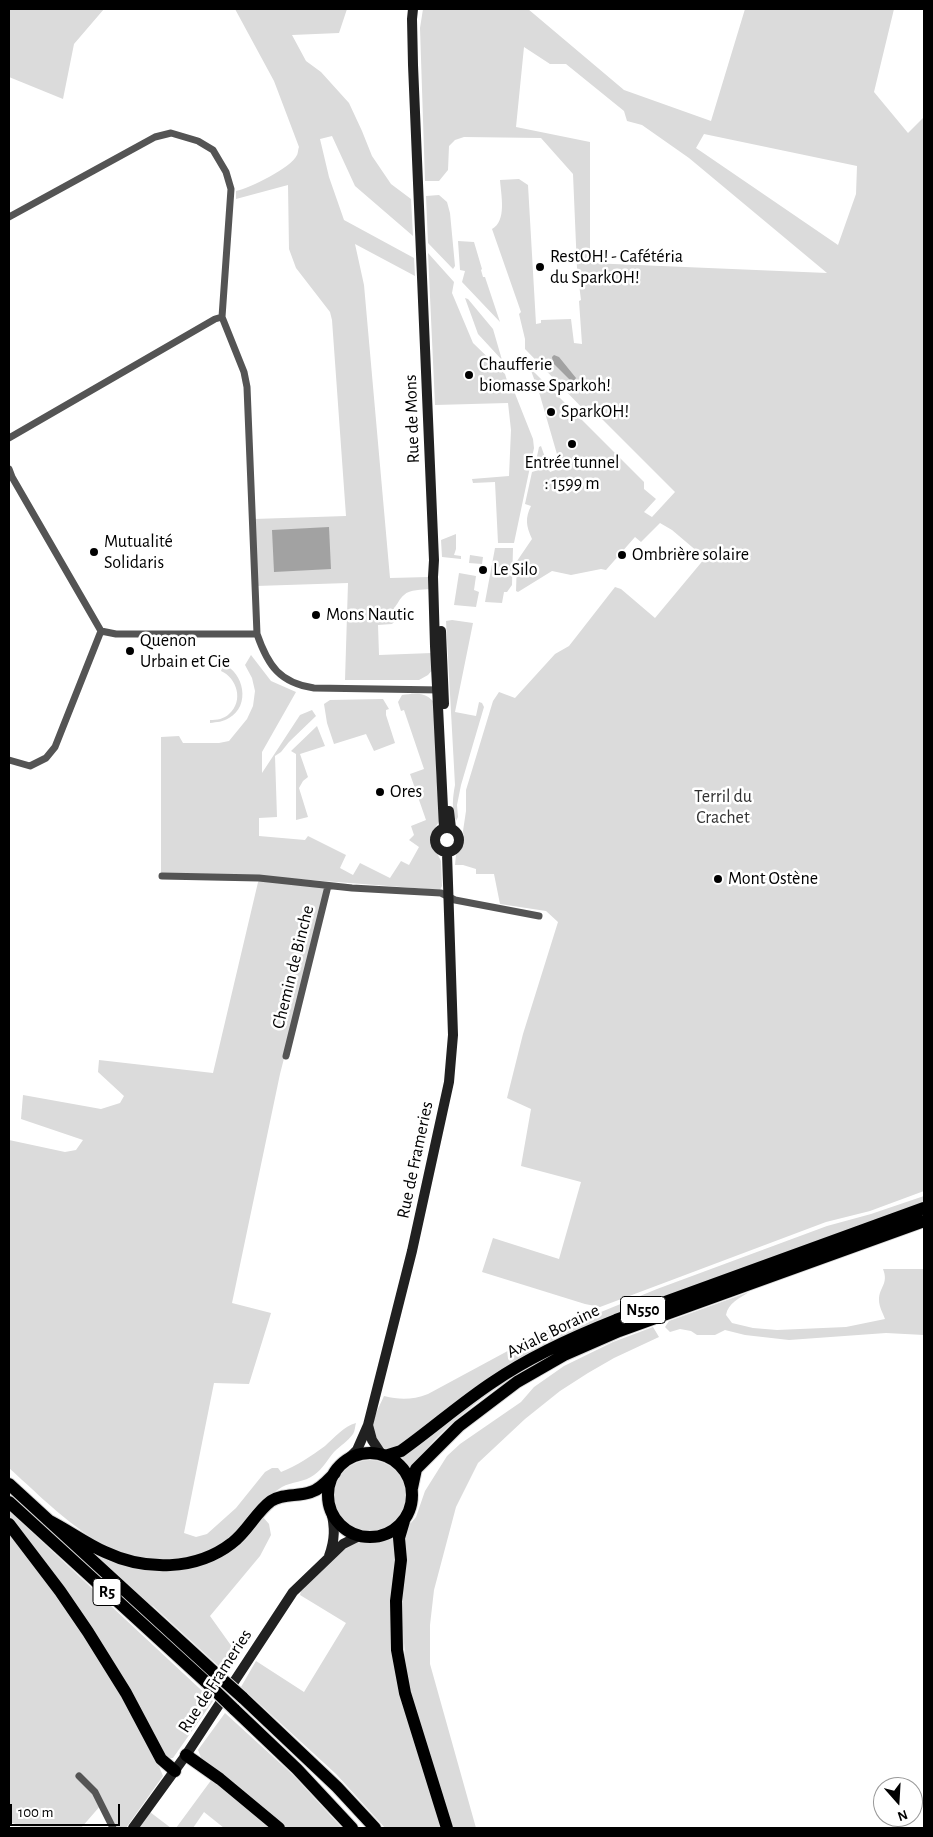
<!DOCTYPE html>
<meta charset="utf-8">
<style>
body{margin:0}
#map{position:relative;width:933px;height:1837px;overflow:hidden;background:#fff;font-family:"Alegreya Sans",sans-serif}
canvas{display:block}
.frame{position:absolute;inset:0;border:10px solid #000;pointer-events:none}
.north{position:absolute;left:873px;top:1777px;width:50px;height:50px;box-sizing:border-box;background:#fff;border:1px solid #999;border-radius:50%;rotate:161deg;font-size:14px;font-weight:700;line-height:20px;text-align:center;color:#000}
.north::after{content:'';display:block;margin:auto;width:18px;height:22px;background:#000;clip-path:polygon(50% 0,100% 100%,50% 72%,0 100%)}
.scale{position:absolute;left:10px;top:1804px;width:110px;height:22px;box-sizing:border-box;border:2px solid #000;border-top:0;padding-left:6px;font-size:15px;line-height:18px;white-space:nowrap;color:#000;-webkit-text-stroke:4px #fff;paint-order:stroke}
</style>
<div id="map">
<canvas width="933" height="1837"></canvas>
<div class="frame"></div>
<div class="north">N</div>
<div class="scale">100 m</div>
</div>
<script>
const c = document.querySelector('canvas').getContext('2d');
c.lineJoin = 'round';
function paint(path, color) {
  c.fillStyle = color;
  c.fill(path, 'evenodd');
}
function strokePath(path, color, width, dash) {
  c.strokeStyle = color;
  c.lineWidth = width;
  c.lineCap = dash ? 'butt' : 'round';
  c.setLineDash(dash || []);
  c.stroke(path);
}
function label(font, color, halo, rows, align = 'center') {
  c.font = font + ' "Alegreya Sans",sans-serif';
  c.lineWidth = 5;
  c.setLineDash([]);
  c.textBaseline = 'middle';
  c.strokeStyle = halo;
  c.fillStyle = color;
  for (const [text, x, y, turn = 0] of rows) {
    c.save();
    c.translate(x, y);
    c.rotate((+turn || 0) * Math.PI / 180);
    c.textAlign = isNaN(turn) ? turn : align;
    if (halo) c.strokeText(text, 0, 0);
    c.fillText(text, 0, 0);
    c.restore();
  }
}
paint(new Path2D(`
 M9,9H104L74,44L63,99L9,77Z
 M235,9H347L339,33L292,35L306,61L321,72L349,103L362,131L372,156L391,184L411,199L413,236L355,186L332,136L320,139L329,177L344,220L414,258L415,276L355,244L364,285L390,578L429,577L430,589C422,590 410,589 404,595C399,599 398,604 394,608V622L392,624L378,625L379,655L432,653L433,669L428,675L419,680H345L348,583L256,586L254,519L346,516L332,320L330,312L296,268L289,249L288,185L236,199V191C250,188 291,168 297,155C298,154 298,149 299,147L274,81Z
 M423,9H528L624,90L711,121L745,9H894L874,92L908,133L924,117V1191L870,1211L826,1222L600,1307L585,1304L482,1272L493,1238L559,1259L581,1182L521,1166L531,1109L507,1098L523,1034L558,922L546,911L500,904L494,874H476V869L463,865H455L456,855L462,847L464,840L463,831L466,811V790L493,701L499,692L515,698L555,654L569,646L615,587L621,589L655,618L705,558L672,530L660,523L641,542L635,537L606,570L601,569L571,575L552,571L518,592L516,591L517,561L532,539C526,526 525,518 531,506L525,504L532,472L548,467L550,472L561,468L539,392L530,368L644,482V489L656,499L644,512L652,517L675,492L595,412L592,418L525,349V339L519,314L521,312L492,229C507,221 501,195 500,180L519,179L528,185L536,324L541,323V320L571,319L574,343L582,344L579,301L581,300L577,268L573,174L541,138L464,137L455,140L449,146L448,170L439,181H425L420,28ZM524,47L550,64H566L624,111L627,121L642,125L689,158L827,273L590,263V142L516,127ZM704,134L857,166L856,194L838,245L696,148Z
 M439,195L447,202L450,213L455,266L453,269L428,243L426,196Z
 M458,241L474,242L482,269L481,270L483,277H485L500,322L462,282L465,271L460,270Z
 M428,253L454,282L452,293L473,343L505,374L509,387L512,386L533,439L534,448L514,543H498L495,482L473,483L472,479L509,476L511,430L508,403L435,405Z
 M465,298L468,299L493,329L502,360L478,334Z
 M541,446L547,463L536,461L539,447Z
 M456,534V549L454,555L461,556V559L442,557L441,540Z
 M495,548H513L512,585L507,592H504L502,603L485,602Z
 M470,555L483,557L482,564L469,563Z
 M459,573L476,576L474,590L479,592L476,607L454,605Z
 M452,620L473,623L455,712L476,716L479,702L482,703L484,707L461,785L457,805L458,817L456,821C451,810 453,796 455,785L446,621Z
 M251,655L271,681L296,692L262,752V773L300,715L312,710L316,716L289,742L281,752L275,756L277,817L259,818V836L305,840L308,836L346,855L340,868L353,875L360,863L390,878L401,861L409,865L419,847L409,840L414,835L411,826L426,820L410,774L424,769L404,710L401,711L398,702L402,695C414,693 425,692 433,701L437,764L436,769L440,820L431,834V841L441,861L442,886L440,890L259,876L161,873V737L179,736L183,743H219L229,741L247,719L253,706L255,691L252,678L245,665Z
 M223,664C244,672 251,706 229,718C223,722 217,722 210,723V720C217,720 224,719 229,714C244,701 237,678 221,671Z
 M383,699L389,709L386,710V715L395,743L374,751L366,734L334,744L327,723L324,704L330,700Z
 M317,726L325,746L300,754L308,777L303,781L299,788L308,817L296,820V754L291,751Z
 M259,878L328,886L280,1074L232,1303L271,1313L249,1384L214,1383L184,1533L196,1537L207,1534L236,1508L265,1472L272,1468H278L281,1472C297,1466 311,1456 325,1446C334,1438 344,1426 356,1423C355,1426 355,1431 353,1434C348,1441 340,1446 334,1452C328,1459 322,1470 314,1475C305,1482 291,1482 282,1487C259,1501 247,1527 224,1541C137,1598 69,1522 9,1468V1140L65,1152L76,1150L83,1140L21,1119L23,1095L101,1109L120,1103L124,1096L98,1072L99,1060L213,1073Z
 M924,1196V1208L594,1323L393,1448L385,1449C364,1432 375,1416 384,1396C400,1400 412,1400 428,1394L541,1333L591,1311L601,1312L657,1289L827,1226L871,1214Z
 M883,1269H924V1335L886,1333L789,1340L745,1335L725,1330L715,1335H697L691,1331L680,1329L670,1332L665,1327L669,1321L749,1292C740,1298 728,1303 726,1315L732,1323L753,1328L777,1330L846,1327L885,1319C883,1313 879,1307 879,1300C879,1287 889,1284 883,1269Z
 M653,1327L659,1337L614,1358L588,1373L560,1391L525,1419L478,1463L456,1507L434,1590L430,1625V1664L476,1828H452L407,1679L401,1606L404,1541L410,1524L416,1517L425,1491L447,1456L460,1444L521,1402L534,1387L564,1366L613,1342Z
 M529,1366C493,1390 431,1432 412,1471L407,1463L401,1457L406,1455L456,1414Z
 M334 1496a36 36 0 1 1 72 0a36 36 0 1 1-72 0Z
 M9,1511L213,1701L173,1758H167L9,1520Z
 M263,1517L269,1524L271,1535L260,1556L210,1616L235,1651L224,1671L153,1606L147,1604L95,1556L97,1552L185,1567Z
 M9,1531L57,1596L94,1649L153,1751L163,1776L126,1828H114L101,1805L81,1828H21L19,1825L9,1822Z
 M394,1535L397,1556L391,1623L442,1828H385L336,1774L241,1687L256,1661L304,1692L346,1623L300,1595L301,1591L345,1547L361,1540L375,1541Z
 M225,1713L293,1775L342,1828H285L202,1760L198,1750Z
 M212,1779L271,1828H224L204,1812L193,1828H176Z
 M146,1809L171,1828H133Z`), '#dbdbdb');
paint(new Path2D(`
 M554,355L559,357L576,378L574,381H571L553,363L552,357Z
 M329,527L331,569L274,572L272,530Z`), '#a2a2a2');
const highway = new Path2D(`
 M328 1495a42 42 0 1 1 84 0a42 42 0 1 1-84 0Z
 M385,1456L401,1451C432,1429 461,1403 493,1382C531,1356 573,1337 616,1320L924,1208
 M9,1484L214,1672
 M412,1488L416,1469L459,1426L517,1382L564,1355L619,1331L924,1221
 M9,1502L206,1682
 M48,1520C68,1530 85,1543 105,1552C145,1571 196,1571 232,1543C247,1532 256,1512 271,1501C284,1493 297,1497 311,1492C321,1489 328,1480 335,1473
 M404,1521L399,1538L401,1560L396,1601L397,1650L405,1693L447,1828
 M9,1524L60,1591L88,1632L126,1693L161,1759L175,1771
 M242,1697L337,1787L375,1828
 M234,1709L297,1769L352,1828
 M186,1755L220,1779L279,1828`);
strokePath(highway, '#dbdbdb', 14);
strokePath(new Path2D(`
 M9,217L155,137L171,133L198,141L213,150L226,172L231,189L222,317L244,372L247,387L257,634C268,666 280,683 314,688L441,690
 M9,438L215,319L222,317
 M9,469L12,477L101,631L116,634H257
 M9,760L30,766L46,758L55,747L101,631
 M162,876L259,878L352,888L441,893L455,900L539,916
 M286,1056L328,886
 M79,1776L95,1792L113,1828`), '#545454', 7);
strokePath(new Path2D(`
 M413,9L412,19L413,65L434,560L433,577L435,646L444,828
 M441,631L444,704
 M449,811L451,828
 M435 840a12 12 0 1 1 24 0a12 12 0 1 1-24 0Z
 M368,1425L372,1440L382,1455
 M348,1459L357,1450L368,1425L412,1251L449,1082L453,1035L447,853
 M329,1556C335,1540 335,1527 331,1511
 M133,1828L186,1755L293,1592L343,1544L359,1536`), '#212121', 10);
strokePath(highway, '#000', 12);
const highwayBridge = new Path2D(`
 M214,1672L242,1697
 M206,1682L234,1709`);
strokePath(highwayBridge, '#dbdbdb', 14, []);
strokePath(highwayBridge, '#000', 12);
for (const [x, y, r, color] of [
 [540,267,5,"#000"],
 [469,375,5,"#000"],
 [551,412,5,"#000"],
 [572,444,5,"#000"],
 [94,552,5,"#000"],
 [622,555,5,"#000"],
 [483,570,5,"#000"],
 [316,615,5,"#000"],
 [130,651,5,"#000"],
 [380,792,5,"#000"],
 [718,879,5,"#000"]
]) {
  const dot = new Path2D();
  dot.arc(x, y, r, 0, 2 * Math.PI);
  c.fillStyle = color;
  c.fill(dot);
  strokePath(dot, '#fff', 2);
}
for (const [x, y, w] of [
 [643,1310,45],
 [107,1592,28]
]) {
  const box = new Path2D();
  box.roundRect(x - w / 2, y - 13.5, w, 27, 4);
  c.fillStyle = '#fff';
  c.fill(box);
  strokePath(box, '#000', 1);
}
label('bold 16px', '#000', null, [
 ["N550",643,1310],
 ["R5",107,1592]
]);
label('18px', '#000', '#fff', [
 ["RestOH! - Cafétéria",550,257],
 ["du SparkOH!",550,278],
 ["Chaufferie",479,365],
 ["biomasse Sparkoh!",479,386],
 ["SparkOH!",561,412],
 ["Entrée tunnel",572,463,"center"],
 [": 1599 m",572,484,"center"],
 ["Mutualité",104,542],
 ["Solidaris",104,563],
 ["Ombrière solaire",632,555],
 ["Le Silo",493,570],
 ["Mons Nautic",326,615],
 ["Quenon",140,641],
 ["Urbain et Cie",140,662],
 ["Ores",390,792],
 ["Mont Ostène",728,879]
], 'left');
label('18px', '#000', '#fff', [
 ["Rue de Mons",412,419,-92],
 ["Chemin de Binche",293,967,-76],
 ["Rue de Frameries",415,1160,-78],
 ["Axiale Boraine",553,1331,-26],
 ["Rue de Frameries",215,1681,-57]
]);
label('18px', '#323232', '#fff', [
 ["Terril du",723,797],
 ["Crachet",723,818]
]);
</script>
